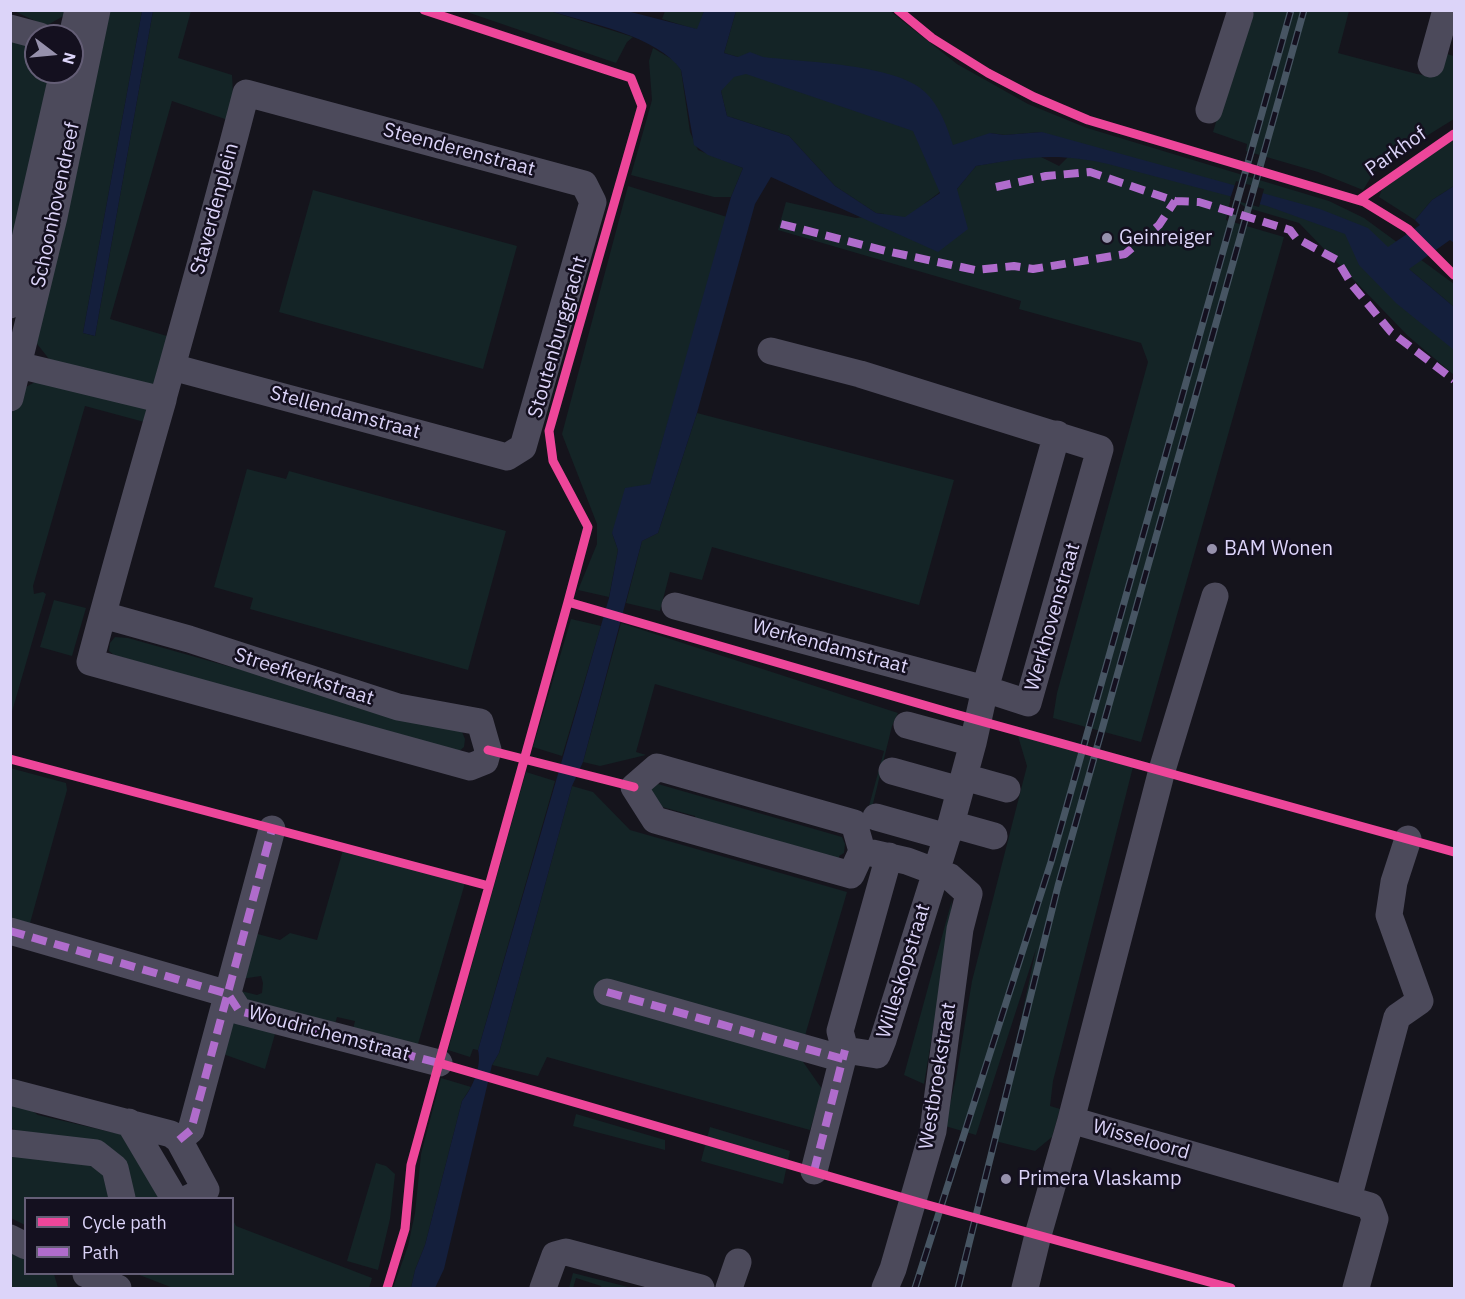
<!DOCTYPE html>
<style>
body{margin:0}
#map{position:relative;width:1465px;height:1299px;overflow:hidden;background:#15141c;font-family:"IBM Plex Sans",sans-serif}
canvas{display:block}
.frame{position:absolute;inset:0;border:12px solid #dcd4f9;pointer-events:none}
.legend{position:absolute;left:24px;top:1197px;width:210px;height:78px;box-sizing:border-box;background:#14101f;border:2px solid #645e76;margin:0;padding:8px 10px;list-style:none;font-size:18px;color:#dcd4f9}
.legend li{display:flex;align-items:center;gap:12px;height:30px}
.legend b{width:30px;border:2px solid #645e76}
.north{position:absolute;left:24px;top:24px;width:60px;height:60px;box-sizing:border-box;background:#14101f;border:2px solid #645e76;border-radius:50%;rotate:106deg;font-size:16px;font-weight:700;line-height:24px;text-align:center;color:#dcd4f9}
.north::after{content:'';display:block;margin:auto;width:21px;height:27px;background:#9691ac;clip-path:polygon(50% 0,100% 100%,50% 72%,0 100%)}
</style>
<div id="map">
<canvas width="1465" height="1299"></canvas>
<div class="frame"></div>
<ul class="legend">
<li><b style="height:8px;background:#ed469a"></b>Cycle path</li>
<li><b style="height:8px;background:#b06ccc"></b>Path</li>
</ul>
<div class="north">N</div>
</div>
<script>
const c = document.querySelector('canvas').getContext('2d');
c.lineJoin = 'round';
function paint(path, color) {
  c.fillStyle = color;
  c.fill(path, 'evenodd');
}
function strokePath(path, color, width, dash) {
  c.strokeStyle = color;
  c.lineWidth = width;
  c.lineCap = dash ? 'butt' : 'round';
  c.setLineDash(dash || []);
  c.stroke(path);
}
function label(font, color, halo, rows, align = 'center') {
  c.font = font + ' "IBM Plex Sans",sans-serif';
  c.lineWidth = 5;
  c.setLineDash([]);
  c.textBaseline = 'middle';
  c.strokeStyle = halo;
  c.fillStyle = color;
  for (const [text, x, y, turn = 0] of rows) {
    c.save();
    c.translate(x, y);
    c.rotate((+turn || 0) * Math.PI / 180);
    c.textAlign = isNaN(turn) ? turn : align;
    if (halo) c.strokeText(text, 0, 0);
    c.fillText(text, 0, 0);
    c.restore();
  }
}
paint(new Path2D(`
 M14,11H72L46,26Z
 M105,11H142L83,333L95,336L153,11H191L178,58L232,75L233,94L228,120L172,101L110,319L170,337L157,383L136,388L53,364L34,340Z
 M464,11H550L633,37L627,42L616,63Z
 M665,11H704L698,30L662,19Z
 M736,11H890L957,64L1028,104L1087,128L1329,201L1364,218L1454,284V307L1409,269L1454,339V375L1408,336L1299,223L1245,207L1231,197L1226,220L1284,237L1141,742L1053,718L1057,693L1148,362L1141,343L1019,309L1021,301L778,230L786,202L856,218L884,214L876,213L835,186L789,136L727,116L721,91L738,57L724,53ZM1042,132L1087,159L1068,157L1059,166L1037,155L976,166L957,189L924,204L940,192L990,133L1005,135Z
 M1240,11H1349L1338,53L1417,74L1429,76L1443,53L1454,56V119L1378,166L1363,190L1318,172L1246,151L1247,144L1213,132L1236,55Z
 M11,37L36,44V72H57L11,285Z
 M653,48L675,61L681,70L690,132L698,150L743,168L731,197H714L631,175L652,100L649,61Z
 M1454,137V186L1432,200L1415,220L1379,197L1385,181Z
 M628,186L727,217L650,485L612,533L618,550L609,597L578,590L597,544V524L562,434Z
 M313,190L517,246L483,369L279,312Z
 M41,379L152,407L148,423L85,406L33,586L34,594L43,592L46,594L11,715L10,420L18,391Z
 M697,413L954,480L919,605L712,547L702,580L670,572L660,611L626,603L642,541L658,533Z
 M247,469L286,479L289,471L506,531L468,670L250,609L253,598L214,587Z
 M54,600L86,608L72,656L40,647Z
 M571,619L601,626L562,756L533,747Z
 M621,623L898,713L892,726L868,824L866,817L884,751L655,684L636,752L646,755L600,766L583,762Z
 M115,637L128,638L462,732L465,739L464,747L458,752L114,655L109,651L110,643Z
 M1015,726L1135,759L1053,1081L1050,1106L1060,1109L1052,1137L1035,1151L995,1141L1036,949L976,1135L945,1126L956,1078L972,981L1027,766Z
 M10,768L66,783L67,790L30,923L11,918Z
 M526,772L555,781L478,1050L473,1049L470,1057L448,1050Z
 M658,784L842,837L845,844L844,853L839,856V862L696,821L695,816L651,804L650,787Z
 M572,786L593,792L630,830L847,892L799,1056L822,1089L810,1130L547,1057L538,1076L492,1065L499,1053Z
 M343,850L465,883L418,1044L352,1033L355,1021L337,1017L334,1027L246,1004L237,990L257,995L262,993L263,983L261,976L241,979L254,933L280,940L290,933L317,940Z
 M952,900L949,935L924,1084L904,1075Z
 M234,1014L277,1027L265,1069L223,1054Z
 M441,1078L471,1087L462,1101L425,1245L415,1270L411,1288H393L408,1246L415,1213L421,1154Z
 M19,1102L38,1115L115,1133L121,1129L165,1198H129L128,1178L15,1131L11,1127V1105Z
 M576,1114L665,1140V1150L573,1126Z
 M710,1127L790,1151L783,1184L701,1161Z
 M10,1153L99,1165L110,1181L112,1198H26L25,1225L11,1218Z
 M376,1163L386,1166L395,1174L390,1219L378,1270L347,1261Z
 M233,1220L236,1226L372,1278L369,1288H173L137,1274H232Z
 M10,1252L25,1260L26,1274H54L58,1288H11Z
 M573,1273L632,1288H602L601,1286L576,1278L573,1288H569Z`), '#142426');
paint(new Path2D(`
 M142,11H153L95,336L83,333Z
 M550,11H627L697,29L704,11H736L724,53L738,57L750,52L763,57C803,62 897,64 925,92C940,106 947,127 953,145L990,133L1004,135L1042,132L1320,209L1368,228L1388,247L1420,225L1415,220L1432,200L1454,186V243L1450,240L1409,269L1454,307V350L1396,303L1359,265L1345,234L1267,206L1108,164C1057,152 1027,157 976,166L957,189L968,229L938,252L771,177L755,204L697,413L658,533L642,541L583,762L572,786L499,1053L492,1065L444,1269L435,1288H411L415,1270L425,1245L462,1101C473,1087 482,1066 478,1050L609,598L618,550L612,533L625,488L650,484L731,197L743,168L708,155L694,145L681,70C658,36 588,23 550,11ZM746,74L913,131L940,193L905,217L876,213L835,186L789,136L727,116L721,91L734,77Z`), '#141f3c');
paint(new Path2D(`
 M1236,181L1264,189L1259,207L1230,199Z`), '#15141c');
strokePath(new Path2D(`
 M10,28L40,36
 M72,36L78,10
 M1431,64L1446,10
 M1209,110L1240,14
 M10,305L63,72
 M10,363L163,400
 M10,398L54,217L97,10
 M1215,596L1162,770L1071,1120L1370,1206L1375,1219L1356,1288
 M675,606L985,689L1028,703L1100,449L860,374L771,351
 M103,615L189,639L398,707L480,722L488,750L485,761L470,767L90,662C113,574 138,487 163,400L164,395C192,295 220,194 246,93L584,184L593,202L523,447L507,457L172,367
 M907,725L973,743
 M657,767L854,823L862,851L851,875L655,820L634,787Z
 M892,771L960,790
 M964,777L1007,789
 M876,817L947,837
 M951,824L994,836
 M872,853L907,861L950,877L969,894L960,929L933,1131L893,1269L885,1288
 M889,856L840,1031L845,1050L877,1055L883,1040L951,824L973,743L985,689L1057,434
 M10,931L228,994L239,1011L439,1063
 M607,992L843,1059
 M10,1092L171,1134L179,1140L206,1190L189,1198
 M129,1122L174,1198
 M179,1140L191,1130L272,829
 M10,1143L96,1153L115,1168L122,1198
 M814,1171L845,1050
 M1348,1199L1397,1017L1420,1001L1389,915L1394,882L1408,839
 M10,1238L26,1246
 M86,1274L118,1288
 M543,1288L555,1255L566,1252L701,1288
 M729,1288L738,1262
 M1025,1288L1038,1235L1071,1120`), '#4c4a5b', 27);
const rail = new Path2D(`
 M915,1288L1051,862L1291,10
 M958,1288L1058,886L1304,10`);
strokePath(rail, '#475563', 7);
strokePath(rail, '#14101f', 4.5, [14]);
strokePath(new Path2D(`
 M996,187L1046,176L1090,172L1175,201L1199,202L1290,230L1296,238L1337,260L1352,285L1391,332L1454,380
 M781,224L886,251L975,270L1014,266L1033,269L1125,254L1159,225L1175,201
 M10,931L228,994L239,1011L439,1063
 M607,992L843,1059
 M179,1140L191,1130L272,829
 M814,1171L845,1050`), '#b06ccc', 8, [15, 8]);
strokePath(new Path2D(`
 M424,10L631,78
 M898,10L932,38L988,73L1034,97L1088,120L1364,202L1408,229L1454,275
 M631,78L642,106L549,431L553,461L588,527L568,602L948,712L1454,852
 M1359,200L1454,134
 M488,750L634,787
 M10,759L489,886L439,1063L928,1205L1231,1288
 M489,886L568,602
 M387,1288L405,1229L411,1165L439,1063`), '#ed469a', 9);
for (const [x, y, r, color] of [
 [1107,238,6,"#9691ac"],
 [1212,549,6,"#9691ac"],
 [1006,1179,6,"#9691ac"]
]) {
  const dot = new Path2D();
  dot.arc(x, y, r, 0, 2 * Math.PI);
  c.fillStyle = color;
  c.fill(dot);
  strokePath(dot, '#14101f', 2);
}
label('20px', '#dcd4f9', '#14101f', [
 ["Steenderenstraat",459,150,15],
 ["Parkhof",1396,152,-35],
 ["Schoonhovendreef",56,205,-78],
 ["Staverdenplein",215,209,-75],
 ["Stoutenburggracht",558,337,-74],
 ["Stellendamstraat",345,413,15],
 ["Werkhovenstraat",1053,617,-74],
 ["Werkendamstraat",830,647,15],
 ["Streefkerkstraat",304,677,18],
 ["Willeskopstraat",904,971,-73],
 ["Woudrichemstraat",329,1034,15],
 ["Westbroekstraat",938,1076,-81],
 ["Wisseloord",1141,1140,16]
]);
label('20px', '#dcd4f9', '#14101f', [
 ["Geinreiger",1119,238],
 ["BAM Wonen",1224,549],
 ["Primera Vlaskamp",1018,1179]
], 'left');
</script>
